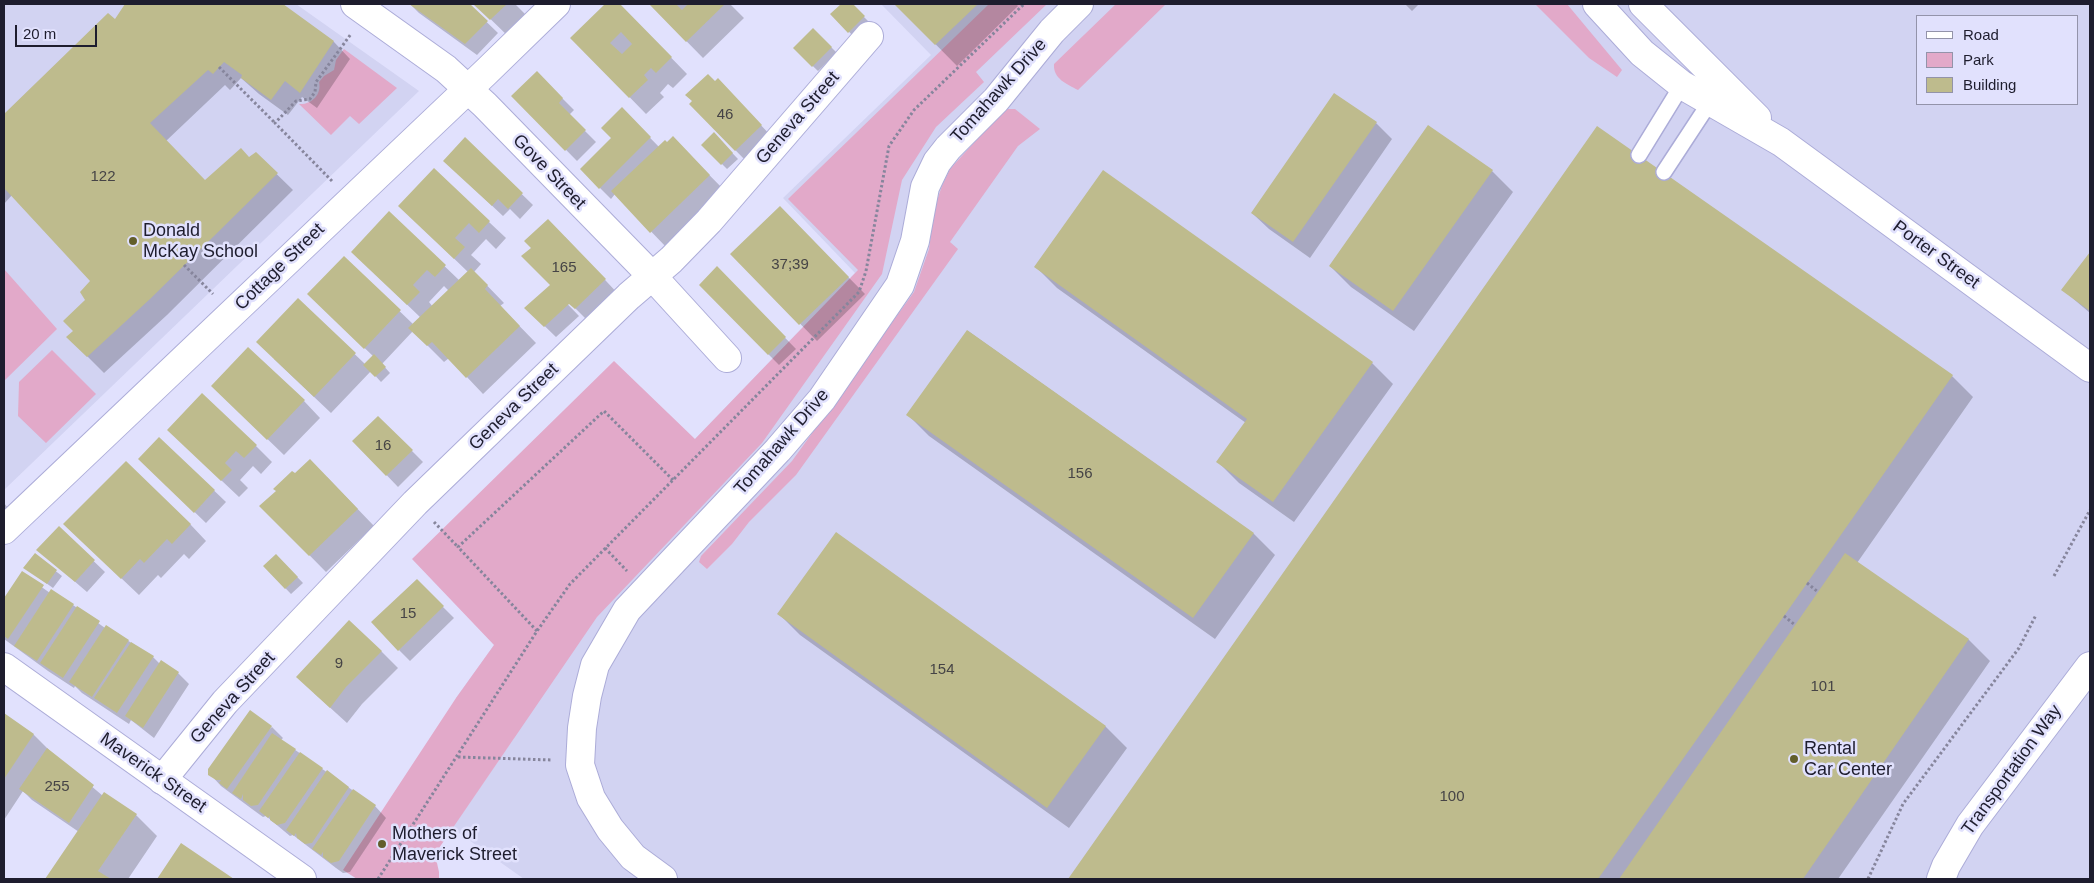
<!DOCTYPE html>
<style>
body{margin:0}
#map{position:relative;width:2094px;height:883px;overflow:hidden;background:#e1e1fd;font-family:Helvetica,sans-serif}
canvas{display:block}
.frame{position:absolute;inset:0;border:5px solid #1e1d2e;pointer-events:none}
.legend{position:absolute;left:1916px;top:15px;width:162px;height:90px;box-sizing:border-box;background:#e1e1fd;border:1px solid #9393aa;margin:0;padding:6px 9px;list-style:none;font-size:15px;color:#1e1d2e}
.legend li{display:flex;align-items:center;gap:10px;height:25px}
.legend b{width:25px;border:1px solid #9393aa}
.scale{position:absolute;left:15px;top:25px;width:82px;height:22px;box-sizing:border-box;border:2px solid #1e1d2e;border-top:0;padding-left:6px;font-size:15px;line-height:18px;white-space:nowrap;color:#1e1d2e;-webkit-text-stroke:4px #e1e1fd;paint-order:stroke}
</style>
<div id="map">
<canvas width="2094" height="883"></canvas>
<div class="frame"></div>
<ul class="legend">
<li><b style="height:6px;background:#fff"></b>Road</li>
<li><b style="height:14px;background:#e2a9c9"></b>Park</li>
<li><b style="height:14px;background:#bebb8d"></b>Building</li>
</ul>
<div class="scale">20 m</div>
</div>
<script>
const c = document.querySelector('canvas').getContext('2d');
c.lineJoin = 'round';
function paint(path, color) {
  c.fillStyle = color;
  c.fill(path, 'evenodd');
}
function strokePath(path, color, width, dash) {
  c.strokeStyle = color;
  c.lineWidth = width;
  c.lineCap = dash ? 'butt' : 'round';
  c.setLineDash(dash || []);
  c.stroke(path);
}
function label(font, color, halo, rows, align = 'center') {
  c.font = font + ' Helvetica,sans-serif';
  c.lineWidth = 5;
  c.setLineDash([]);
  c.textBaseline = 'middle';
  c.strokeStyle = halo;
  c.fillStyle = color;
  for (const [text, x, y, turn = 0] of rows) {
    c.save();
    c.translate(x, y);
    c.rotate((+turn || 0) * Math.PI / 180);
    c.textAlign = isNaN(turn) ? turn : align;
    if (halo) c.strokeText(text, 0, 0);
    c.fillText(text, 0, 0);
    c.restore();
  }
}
paint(new Path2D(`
 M4,4H296L419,91L4,490Z
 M881,4H2090V879H524L452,828L514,738L456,698L540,581L695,439L855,273L783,198L931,55ZM1918,16H2078V104H1918Z`), '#d2d3f2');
paint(new Path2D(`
 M989,4H1047L976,72L984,82L936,127L902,180L882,274L762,443L597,617L435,854L439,872V879H357L343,870L456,698L494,645L412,559L614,361L695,439L858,270L788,199Z
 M1116,4H1166L1078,90C1067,84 1053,79 1054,64Z
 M1535,4H1567L1622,70L1617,77L1589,58Z
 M344,49L397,88L359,124L350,116L331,135L299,104C311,105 322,95 319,82L324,76L334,70L336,60Z
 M1008,109H1015L1040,129L1018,146L950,242L958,249L796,475L749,522L732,544L707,569L699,562L701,556L792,461L914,292L929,249L934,209L942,186L950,169L1003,111Z
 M4,269L57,329L4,381Z
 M52,350L96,394L46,443L18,416L19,382Z`), '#e2a9c9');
paint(new Path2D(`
 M126,4H281L334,42L350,59L317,108L302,97L288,115L259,94L241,78L230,90L225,85L166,141L206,182L256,154L293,190L167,315L104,373L68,337L75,331L87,300L92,281L12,195L4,204V115L108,14L116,21Z
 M410,4H468L498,33L477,55L419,13Z
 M475,4H515L532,21L512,40Z
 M607,4H619L687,74L673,88L668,84L660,93L664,97L646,114L572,38Z
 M650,4H730L744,18L703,58Z
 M843,4H851L869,22L854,37L832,14Z
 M896,4H1016L1018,6L957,66Z
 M1405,4H1419L1412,11Z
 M813,29L837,53L818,71L794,48Z
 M537,73L574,110L569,115L596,142L577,161L513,96Z
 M715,82L729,91L772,137L747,162L690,104Z
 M622,109L659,147L667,143L673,138L726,192L667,248L615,194L611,199L581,169L613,138Z
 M1376,123L1392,139L1310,258L1269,229L1252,213Z
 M1598,128L1952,376L1973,397L1857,563L1969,640L1990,661L1838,879H1069Z
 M714,134L738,159L727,169L703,145Z
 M465,139L533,205L520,219L510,209L503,216L456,172Z
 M1492,171L1513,192L1414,331L1351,287L1330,266Z
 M780,208L865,294L817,341L732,254Z
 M389,213L460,281L468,272L416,222H489L506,238L496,249L486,239L471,255L481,264L474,272L504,303L500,306L536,343L483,394L449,358L444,362L413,331L382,364L390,373L381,382L371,371L331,413L274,359L298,300L365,364L374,357L326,311L344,258L414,325L421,318L369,268ZM444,286L449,291L433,307L429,302Z
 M565,237L621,297L592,325L523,256L533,248Z
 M2090,254V313L2063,290Z
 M1036,267L1372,363L1393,384L1294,522L1239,483L1218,462L1246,423L1057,288Z
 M717,268L796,349L779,365L700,285Z
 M550,286L579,316L556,337L526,308Z
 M968,331L1254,534L1275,555L1215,639L929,436L908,415Z
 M304,401L320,418L284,455L229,402Z
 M378,417L423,462L398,487L354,441Z
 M159,438L226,502L206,523L151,470Z
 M185,446H256L272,462L261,474L253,466L240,480L248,488L239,497Z
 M327,477L374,526L326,572L261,506Z
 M4,503L8,508L4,512Z
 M190,524L206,541L189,559L184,554L161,578L158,575L139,595L81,540Z
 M59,528L105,572L87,592L38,550Z
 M836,534L1106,727L1127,748L1069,828L800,635L779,614Z
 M35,555L62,576L53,588L25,568Z
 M276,555L303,583L291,594L265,567Z
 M22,573L50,593L73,605L105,628L107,627L153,657L160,664L178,673L189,684L154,738L131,720L129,724L82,693L75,686L74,688L48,671L4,639V600Z
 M417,581L454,618L410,661L399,650Z
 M381,651L398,668L362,704L347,723L314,693Z
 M4,715L34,735L50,751L103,796L136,815L157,836L128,879H47L79,832L32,800L23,791L4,820Z
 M272,727L283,738L281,740L375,806L386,818L350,872L343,873L336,868L293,835L290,836L266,816L263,817L252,809L221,786L210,774Z
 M181,845L231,879H158Z`), '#0003');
paint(new Path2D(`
 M125,4H283L334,41L300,93L285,81L271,100L241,78L242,75L224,62L213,74L208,70L150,123L205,180L241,148L249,157L256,152L278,173L150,299L87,357L66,337L73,331L63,321L85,300L80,292L90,281L4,188V114L108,13L115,19Z
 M409,4H470L488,21L465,44Z
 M473,4H507L490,20Z
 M605,4H620L672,57L656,73L651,68L644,75L648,80L629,98L570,38ZM621,32L632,44L622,54L610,43Z
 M649,4H676L682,10L688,4H725L686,42Z
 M841,4H853L865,16L848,33L830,14Z
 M894,4H978L935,45Z
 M813,28L832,47L812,67L793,48Z
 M537,71L563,98L559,103L586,130L565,151L511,96Z
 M708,74L715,81L718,78L762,125L735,151L689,104L692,101L685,95Z
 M1334,93L1377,122L1293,242L1251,213Z
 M622,107L651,137L599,189L580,169L611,138L601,128Z
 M1428,125L1493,170L1393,311L1329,266Z
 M1597,126L1953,375L1784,616L1598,879H1068Z
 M714,132L733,153L721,165L701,145Z
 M673,136L710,175L650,233L611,191L665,140L667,142Z
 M465,137L523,193L508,209L498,199L492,206L443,161Z
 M434,168L490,221L479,233L469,223L455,238L465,247L454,259L398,206Z
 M1103,170L1373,362L1273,502L1216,462L1247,419L1034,267Z
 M780,206L849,277L799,325L730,254Z
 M389,211L446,265L435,277L427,270L413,285L420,292L407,305L351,252Z
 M548,219L606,279L575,309L569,304L544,327L524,308L550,285L521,256L531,248L524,241Z
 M2090,252V311L2061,290Z
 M344,256L401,310L364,349L307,294Z
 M717,266L786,337L768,355L699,285Z
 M471,268L488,285L485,289L520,326L466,378L432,342L427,346L408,328Z
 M298,298L356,353L314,397L256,342Z
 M967,330L1254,533L1193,618L906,415Z
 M248,347L305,400L267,440L211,386Z
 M374,354L386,367L375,377L363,365Z
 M202,393L257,445L244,458L236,451L225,463L232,470L221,481L167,430Z
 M378,416L413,450L386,476L352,441Z
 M159,437L215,490L194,513L138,459Z
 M310,459L358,509L309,556L259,506L276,491L273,489L292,471L295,473Z
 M126,461L191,524L172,544L167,539L144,563L140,559L121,579L63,524Z
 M59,526L95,560L75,582L36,550Z
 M836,532L1106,726L1047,808L777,614Z
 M35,553L57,570L47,584L23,568Z
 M1845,553L1969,639L1803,879H1619Z
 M276,554L298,577L285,589L263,566Z
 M22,571L44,585L8,639L4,636V598Z
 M417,579L444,606L398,651L371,622Z
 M51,589L74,604L37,661L14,646Z
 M77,606L100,621L63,678L40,663Z
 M349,620L382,651L346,687L330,708L296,677Z
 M106,625L129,640L92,697L69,682Z
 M131,642L154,656L117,713L94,698Z
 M161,660L179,672L143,728L125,716Z
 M250,710L272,726L227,789L219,783L221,780H216L208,775V769Z
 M4,713L34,734L4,779Z
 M272,733L296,749L258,805L251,806L243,800V794L241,799L232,793Z
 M47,748L94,785L69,823L19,789Z
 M300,752L323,768L285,823L277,825L270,820V816L268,818L259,811Z
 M327,770L349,787L312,843L305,844L297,838L296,833L294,836L286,830Z
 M353,789L376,805L339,861L331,863L323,857V852L321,855L312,849Z
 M104,792L137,814L98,871L111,879H45Z
 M181,843L234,879H157Z`), '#bebb8d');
const lane = new Path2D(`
 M1639,155L1682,85
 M1664,172L1710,102`);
const street = new Path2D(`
 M355,4L446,69L485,105L653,277L727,358
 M162,780L225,702L415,503L629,296L671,260L709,221L869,36
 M663,879L633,857L610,829L591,798L580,765L582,728L587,696L595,665L627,610L778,450L822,399L900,285L915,241L925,187L937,162L948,148L996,100L1052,31L1079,4`);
const secondary = new Path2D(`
 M1597,4L1642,53L1682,85L1781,142L2090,368
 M1643,4L1757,118
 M4,530L485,73L556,4
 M4,667L302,879
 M1941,879L1946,866L1970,825L2090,666`);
strokePath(lane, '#acacd8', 18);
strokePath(street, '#acacd8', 30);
strokePath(secondary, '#acacd8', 30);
strokePath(new Path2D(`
 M219,67L275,123
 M332,181L275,123L296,101L310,99L315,92L316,82L351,34
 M184,265L213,294
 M434,522L458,547
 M605,548L627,571
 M2054,576L2090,510
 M1807,583L1818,592
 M1784,616L1795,625
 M537,631L458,547L604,411L673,480
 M458,757L552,760
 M378,879L537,631L570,584L859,292L866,271L889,146L914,110L1024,4
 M1868,879L1903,804L2019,648L2036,615`), '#86859c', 3, [2.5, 2.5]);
strokePath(lane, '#fff', 15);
strokePath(street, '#fff', 28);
strokePath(secondary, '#fff', 28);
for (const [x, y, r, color] of [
 [133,241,5,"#625e2b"],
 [1794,759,5,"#625e2b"],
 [382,844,5,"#625e2b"]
]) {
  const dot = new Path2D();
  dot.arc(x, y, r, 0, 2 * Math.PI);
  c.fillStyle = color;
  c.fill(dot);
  strokePath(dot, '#e1e1fd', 2);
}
label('15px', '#464446', null, [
 ["46",725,115],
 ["122",103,177],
 ["37;39",790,265],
 ["165",564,268],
 ["16",383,446],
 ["156",1080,474],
 ["15",408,614],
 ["9",339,664],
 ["154",942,670],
 ["101",1823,687],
 ["255",57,787],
 ["100",1452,797]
]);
label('18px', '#1e1d2e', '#e1e1fd', [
 ["Tomahawk Drive",999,91,-48],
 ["Geneva Street",798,118,-49],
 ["Gove Street",549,172,46],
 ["Porter Street",1936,255,36],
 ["Cottage Street",280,267,-44],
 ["Geneva Street",514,407,-44],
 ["Tomahawk Drive",782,442,-49],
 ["Geneva Street",233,698,-48],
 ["Transportation Way",2012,770,-54],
 ["Maverick Street",153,773,35]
]);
label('18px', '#1e1d2e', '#e1e1fd', [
 ["Donald",143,231],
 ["McKay School",143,252],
 ["Rental",1804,749],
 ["Car Center",1804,770],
 ["Mothers of",392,834],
 ["Maverick Street",392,855]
], 'left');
</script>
